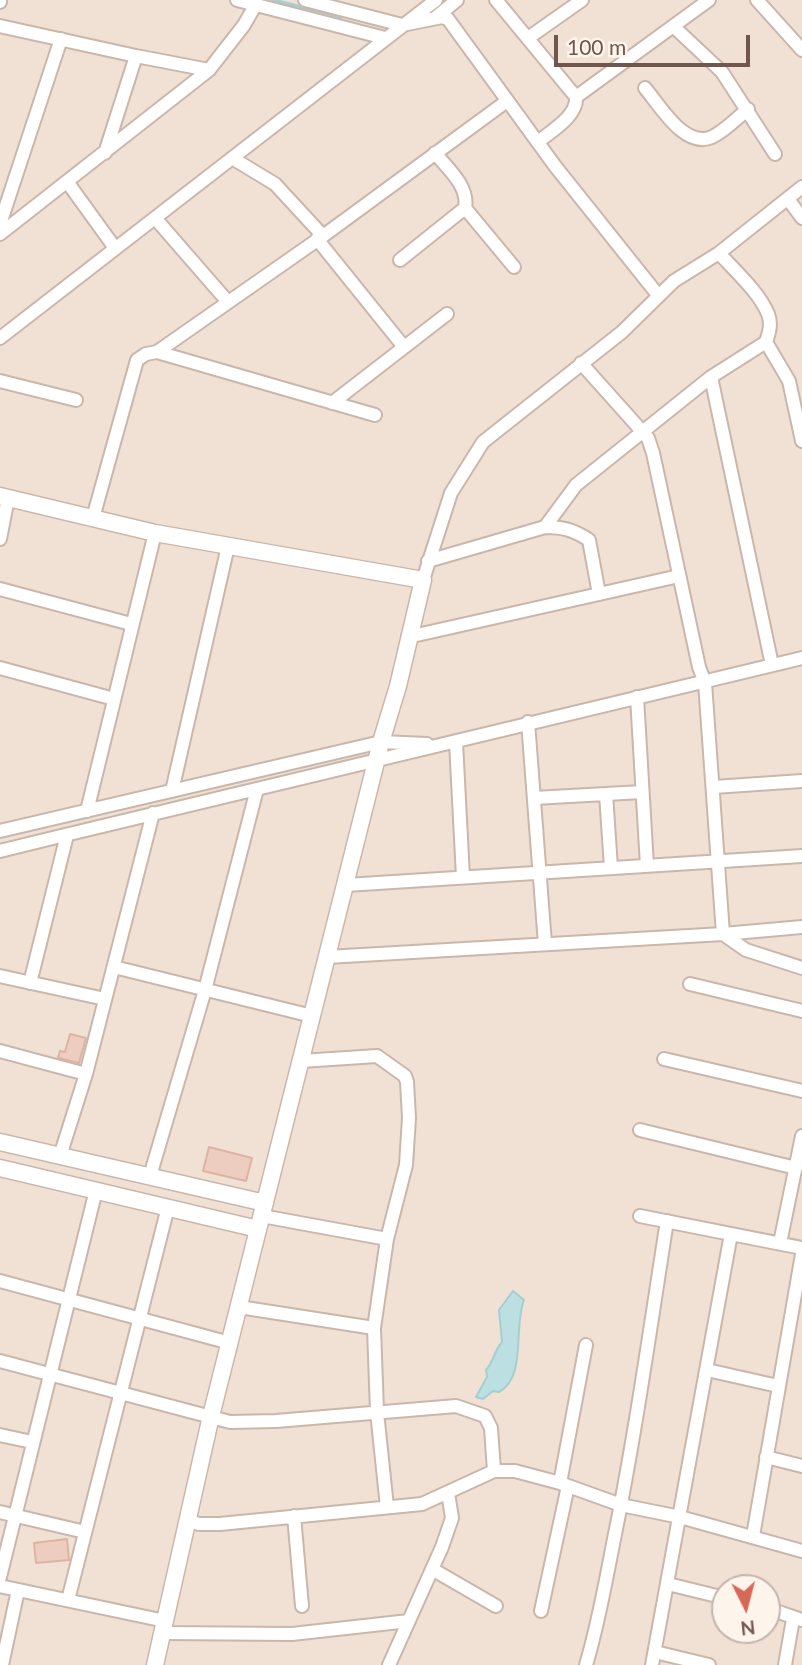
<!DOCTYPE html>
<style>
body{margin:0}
#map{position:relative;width:802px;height:1665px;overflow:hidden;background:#faf0e5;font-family:Lato,sans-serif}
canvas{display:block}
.north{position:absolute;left:711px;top:1574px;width:70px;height:70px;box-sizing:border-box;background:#fdf4eb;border:2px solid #c5b5ac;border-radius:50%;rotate:174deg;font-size:19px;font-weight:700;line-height:28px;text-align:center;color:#70564d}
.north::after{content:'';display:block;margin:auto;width:24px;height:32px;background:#d76857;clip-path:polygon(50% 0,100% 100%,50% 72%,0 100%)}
.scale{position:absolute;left:554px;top:35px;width:196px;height:32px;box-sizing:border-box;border:4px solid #70564d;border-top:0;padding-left:9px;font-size:21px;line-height:24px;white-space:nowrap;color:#70564d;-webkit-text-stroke:5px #fdf4eb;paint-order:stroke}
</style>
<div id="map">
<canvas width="802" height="1665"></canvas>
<div class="north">N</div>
<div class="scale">100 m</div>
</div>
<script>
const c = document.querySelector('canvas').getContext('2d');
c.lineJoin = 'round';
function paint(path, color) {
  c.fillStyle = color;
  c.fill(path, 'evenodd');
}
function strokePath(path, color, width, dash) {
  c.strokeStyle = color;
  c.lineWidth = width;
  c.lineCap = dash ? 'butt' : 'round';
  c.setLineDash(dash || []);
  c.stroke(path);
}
paint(new Path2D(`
 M0,0H802V1665H0ZM725,1588H767V1630H725Z`), '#f0e1d4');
const water = new Path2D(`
 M513,1291L524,1300C513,1328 527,1377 499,1392L493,1391L483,1399L476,1397L487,1377L486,1370C494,1361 494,1351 502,1342L499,1310Z`);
paint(water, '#bcdfe1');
strokePath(water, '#a3ced2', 2);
strokePath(new Path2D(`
 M273,0L341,17`), '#a3ced2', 3.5);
const building = new Path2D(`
 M70,1034L86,1038L79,1063L58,1058L60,1051L65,1052Z
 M209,1147L252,1158L246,1181L203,1171Z
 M67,1539L69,1560L36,1563L34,1543Z`);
paint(building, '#eccdbf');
strokePath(building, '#ddb3a2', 2);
const minor = new Path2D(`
 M237,0L385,38
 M305,0L402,25L442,17L448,19L555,166L658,295
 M496,0L576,97C578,116 551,131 538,142
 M757,0L802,50
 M0,2V0
 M435,18L457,0
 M0,26L136,56L209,70
 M673,26L722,72L775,154
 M528,38L582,0
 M645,88C661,107 685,149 712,137C725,131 737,118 748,109
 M576,97L709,0
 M105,153L136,56
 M232,158L275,184L323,236
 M68,183L115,248
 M788,199L802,218
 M465,208L514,267
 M155,218L228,302
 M0,224L61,39
 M0,234L209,70L244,25L256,4
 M317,239L404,347
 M719,253C735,271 759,292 768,314C772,324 769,333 766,342L789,381L802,441
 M400,260L465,208C469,186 448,169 435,153
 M0,338L436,0
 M157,352L323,236L507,101
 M581,363L648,438L653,453L699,667L705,683L723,934L746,950L802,968
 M711,377L772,665
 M0,381L76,400
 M332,403L447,314
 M93,518L137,360L146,354L157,352L375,415
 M545,527L576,485L711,377L766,342
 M0,539L8,498
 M428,561L545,527C563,527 574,530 589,540L599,594
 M423,580L451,493L483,442L622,332L674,281L719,253L802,187
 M0,589L131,624
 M408,637L679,576
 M0,668L114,699
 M637,697L647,866
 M528,722L545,944
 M456,742L463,877
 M714,787L802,781
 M172,791L228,546
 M606,794L611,868
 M534,798L642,792
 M87,811L155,533
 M0,831L381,742L427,744
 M0,851C267,785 535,723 802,658
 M346,885L802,856
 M327,957L723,934L802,927
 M114,967L312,1016
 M0,976L105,999
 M30,983L67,835
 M690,984L802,1011
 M0,1051L86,1074
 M664,1059L802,1091
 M301,1061L377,1056L405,1076L407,1082L409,1118L406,1165L387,1239
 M640,1130L796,1168
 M60,1156L86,1074L153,813
 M150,1176L205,990L257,789
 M262,1216L387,1239L374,1328L377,1412L387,1507
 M640,1216L802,1248
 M780,1243L802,1136
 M0,1281L230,1343
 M239,1307L374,1328
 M0,1361L230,1422L276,1421L456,1406L485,1416L491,1428L494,1471
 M707,1370L778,1386
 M0,1435L32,1442
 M766,1457L802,1466
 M560,1483L586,1345
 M0,1512L85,1532
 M294,1516L302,1606
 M187,1520L199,1524H220L422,1504L494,1471H515L560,1483L621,1505L680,1517L802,1551
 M753,1536L802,1254
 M432,1569L496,1606
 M0,1577L96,1190
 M668,1584L725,1598
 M0,1586L165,1621
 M68,1600L168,1207
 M767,1608L802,1620
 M541,1611L568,1486
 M163,1633L292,1634L409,1621
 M655,1652L709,1665
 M2,1665L18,1590
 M389,1665L442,1547L452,1518L448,1493
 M586,1665C598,1625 605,1585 613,1544C635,1437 650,1329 667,1221
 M652,1665L731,1234
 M785,1665L793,1619`);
const tertiary = new Path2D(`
 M0,496L155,533L423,580L398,686L381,742L211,1416L155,1665
 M0,1142L265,1203
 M0,1168L258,1229`);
strokePath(minor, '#cab7ac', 16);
strokePath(tertiary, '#cab7ac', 19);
strokePath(minor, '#fff', 12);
strokePath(tertiary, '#fff', 16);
</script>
